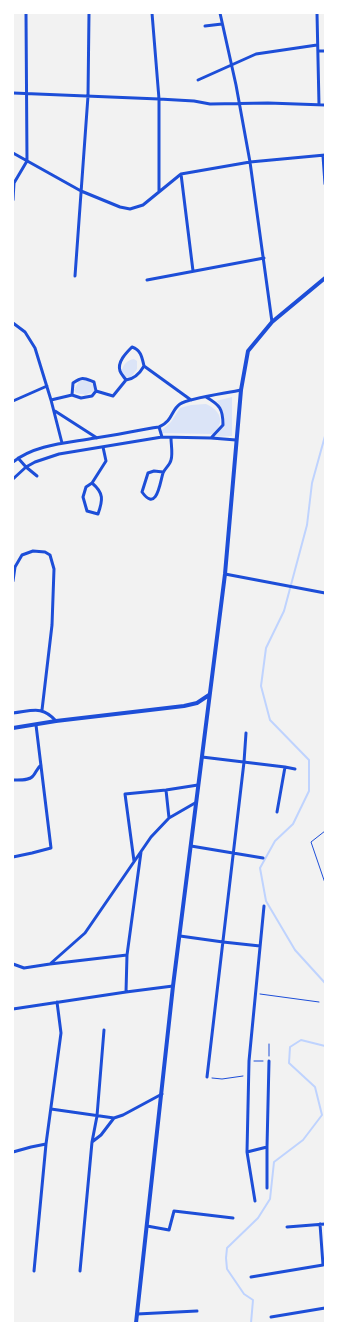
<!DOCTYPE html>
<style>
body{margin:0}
#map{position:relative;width:338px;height:1336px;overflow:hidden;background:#f2f2f2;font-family:Roboto,sans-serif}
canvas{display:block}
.frame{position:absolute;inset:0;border:14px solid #fff;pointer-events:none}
</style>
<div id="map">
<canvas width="338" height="1336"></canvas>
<div class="frame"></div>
</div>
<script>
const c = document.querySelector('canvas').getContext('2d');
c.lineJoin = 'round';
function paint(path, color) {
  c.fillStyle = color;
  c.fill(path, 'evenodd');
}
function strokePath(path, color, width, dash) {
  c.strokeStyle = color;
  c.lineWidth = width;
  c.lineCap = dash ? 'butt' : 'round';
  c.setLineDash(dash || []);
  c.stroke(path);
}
paint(new Path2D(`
 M134,359L137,361V369L131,377L125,378L121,372C123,365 127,360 134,359Z
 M85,379L94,385V391L86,395L76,393L74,390L79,381Z
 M232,397V436L214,437C225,430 225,410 216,401Z
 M206,404C220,410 226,422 213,434L161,433V431L171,422L180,408L191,405Z`), '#dbe4f7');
strokePath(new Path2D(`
 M325,429V436L312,483L307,525L284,611L266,648L261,686L270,720L309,760V791L293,824L275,841L260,868L266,901L295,950L325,983
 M251,1323L253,1300L244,1294L227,1269L226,1258L227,1248L258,1218L270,1199L274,1162L303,1140L322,1115L315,1087L289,1063L290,1047L301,1040L325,1046`), '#bfd3fe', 2);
strokePath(new Path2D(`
 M325,831L311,842L325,883
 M260,994L319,1002
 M269,1044V1056
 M254,1061H263
 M212,1078L222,1079L243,1076`), '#1d4ed8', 1);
strokePath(new Path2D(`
 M152,13L159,99V191
 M220,13L236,85L250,162L272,322
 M317,13L319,105
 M205,26L222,24
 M318,51H325
 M198,80L256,54L317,45
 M13,93L159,99L194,101L210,104L268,103L325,105
 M13,153L81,191L120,207L130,209L143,205L181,174L250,162L325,155
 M323,156L325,184
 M181,174L193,271
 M13,200L14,183L27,161L26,13
 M75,276L88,96L89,13
 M147,280L264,258
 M13,323L25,332L35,348L51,400L62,443
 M144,366C140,373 135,379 126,380C124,377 121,374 120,371C117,362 126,353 132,347C141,350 142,357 144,366L191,400
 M96,391L113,396L126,380
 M206,397C220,405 223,409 223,425L211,438
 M51,400L72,395L81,398L92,396L96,391L94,382C84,378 83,376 73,383L72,395
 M13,401L47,386
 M55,411L97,438
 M159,427L162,437
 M18,458L26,467L37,476
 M13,462C36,444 68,443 95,438C117,435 138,430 159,427C173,421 171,410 180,404C189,398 228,393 241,390
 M163,472L154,471L148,473L142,492C157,513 160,482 163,473C165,468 170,465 171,460C173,454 171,444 171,438
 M13,479L26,467L35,462L59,454L162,437L211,438L236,440
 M92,483C104,493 103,500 98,514L87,511L83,497L86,487L92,483L106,461L103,447
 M225,574L325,593
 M13,581L15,567L22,555L33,551L45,552L50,555L54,569L52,625L42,710
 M13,713C32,711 42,705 56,721
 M202,757L285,767L295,769
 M13,780C19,780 29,781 33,776C36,773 37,768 41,765
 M166,790L169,818
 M277,812L285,767
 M191,846L263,858
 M13,857L32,853L51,848L36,725
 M134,861L125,794L166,790L198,785
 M180,936L223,942L260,946
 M13,964L24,968L50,964L85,933L151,837L169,818L195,803
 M50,964L127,955
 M126,992L127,955L141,852
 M13,1009L126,992L173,986
 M207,1077L244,762L246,733
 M51,1109L114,1118L123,1115L162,1094
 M92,1142L101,1135L114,1118
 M13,1152L31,1147L46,1144
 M247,1152L267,1147
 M267,1188V1147L269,1061
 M255,1201L247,1152L249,1061L264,906
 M147,1226L169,1230L174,1211L233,1218
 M287,1227L325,1224
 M34,1271L46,1144L61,1033L57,1002
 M80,1271L92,1142L97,1116L104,1030
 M251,1277L323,1265L320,1224
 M137,1314L197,1311
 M271,1317L325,1308`), '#1d4ed8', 3);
strokePath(new Path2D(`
 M13,728L56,721L184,706L197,703L209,695
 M136,1323L173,986L225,574L241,390L248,351L272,322L325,278`), '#1d4ed8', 4);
</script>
